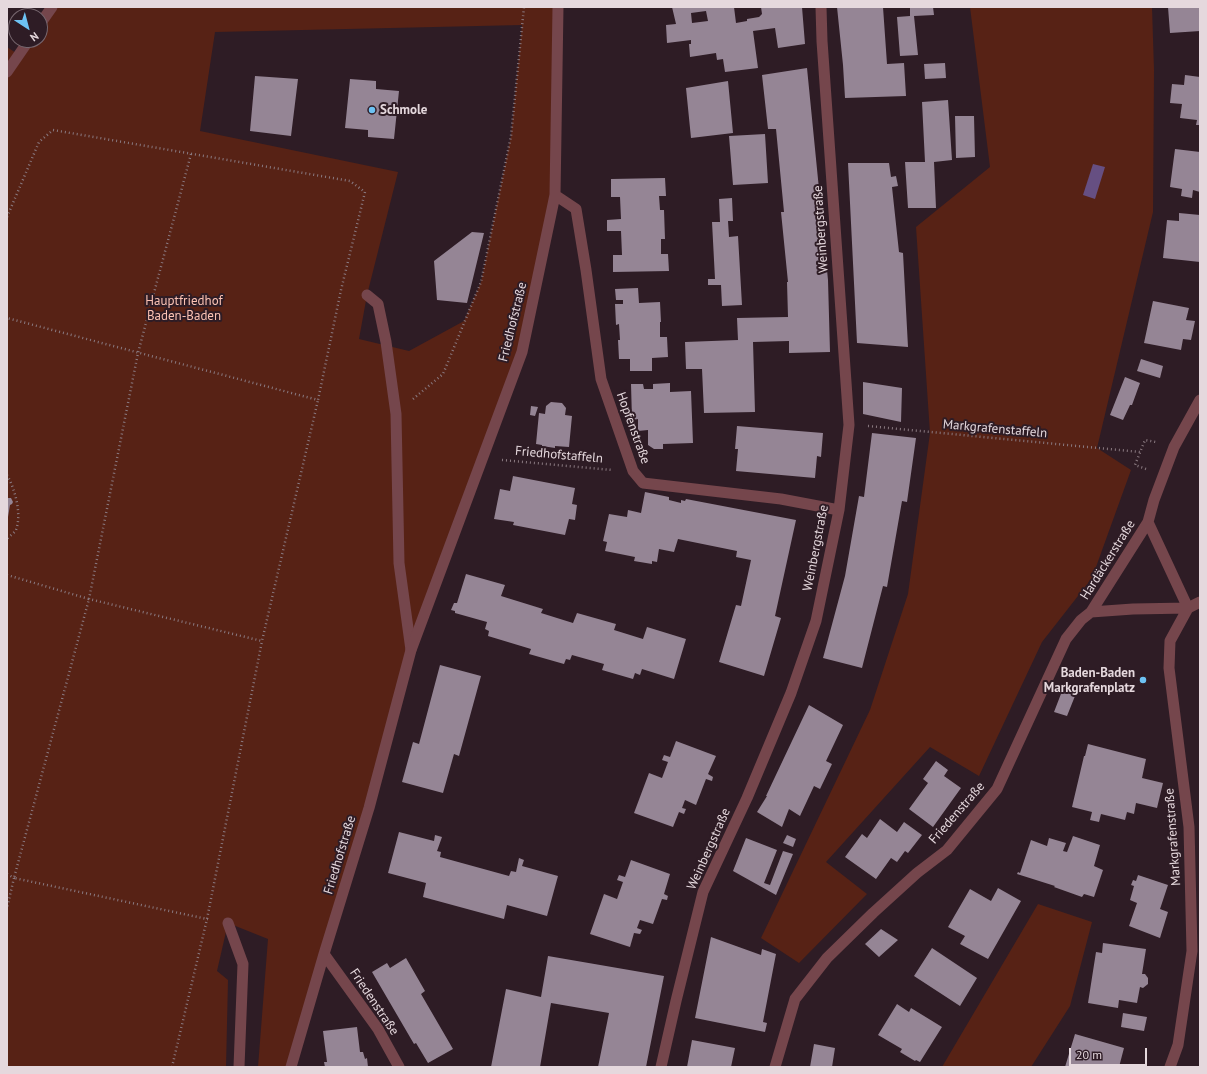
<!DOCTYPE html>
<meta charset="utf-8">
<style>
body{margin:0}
#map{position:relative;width:1207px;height:1074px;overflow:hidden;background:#2e1c25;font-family:"PT Sans",sans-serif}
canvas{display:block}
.frame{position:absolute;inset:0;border:8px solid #e5d8dd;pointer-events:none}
.north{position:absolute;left:8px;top:8px;width:40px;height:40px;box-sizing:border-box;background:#2e1c25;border:1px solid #77676f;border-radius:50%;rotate:144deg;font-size:11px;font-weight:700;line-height:16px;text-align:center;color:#e5d8dd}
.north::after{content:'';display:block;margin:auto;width:14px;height:18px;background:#6dc2f3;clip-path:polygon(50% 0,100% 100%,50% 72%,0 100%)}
.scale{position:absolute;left:1069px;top:1048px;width:78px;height:18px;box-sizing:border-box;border:2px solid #e5d8dd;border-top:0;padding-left:5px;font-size:12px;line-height:14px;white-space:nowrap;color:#e5d8dd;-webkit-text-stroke:3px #2e1c25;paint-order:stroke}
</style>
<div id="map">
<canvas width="1207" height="1074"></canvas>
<div class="frame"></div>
<div class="north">N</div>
<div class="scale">20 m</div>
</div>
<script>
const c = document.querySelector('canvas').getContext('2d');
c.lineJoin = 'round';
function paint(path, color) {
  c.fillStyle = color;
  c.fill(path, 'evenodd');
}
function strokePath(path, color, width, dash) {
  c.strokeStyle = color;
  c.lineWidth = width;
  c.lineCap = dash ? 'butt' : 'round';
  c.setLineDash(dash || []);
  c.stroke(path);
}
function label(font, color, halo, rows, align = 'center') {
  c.font = font + ' "PT Sans",sans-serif';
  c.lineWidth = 4;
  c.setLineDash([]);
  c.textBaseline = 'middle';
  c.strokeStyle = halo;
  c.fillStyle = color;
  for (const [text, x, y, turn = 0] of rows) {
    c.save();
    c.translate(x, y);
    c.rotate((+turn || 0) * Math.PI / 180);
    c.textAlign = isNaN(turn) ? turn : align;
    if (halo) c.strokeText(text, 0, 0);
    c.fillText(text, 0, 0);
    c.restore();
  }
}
paint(new Path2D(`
 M52,7H558L560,191L522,352L411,650L291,1067H258L268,939L228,923L217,971L228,980L226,1067H7V47L19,55L29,40H40V24ZM522,25L511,136L481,282L464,321L409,351L359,339L367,295L398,172L200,131L215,32Z
 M970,7H1152L1154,70L1153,212L1097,448L1131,470L1092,578L1042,642L979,776L930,747L826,862L867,894L799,963L761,938L870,710L908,594L930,433L916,227L990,167Z
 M1038,904L1092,922L1070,1006L1031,1067H942Z`), '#572215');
paint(new Path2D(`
 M1093,164L1105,167L1095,199L1083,195Z`), '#664f82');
paint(new Path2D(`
 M672,7H734L736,23L747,21V19L759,17L762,14L761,7H802L805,44L778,48L775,28L753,31L758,68L725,72L723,59L717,60L716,53L690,57L689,44H691V40L667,43L666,25L676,24ZM706,11L708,21L692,23L691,13Z
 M837,7H883L887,64L904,63L906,96L845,98L843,65Z
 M910,7H933L934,15L914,16L918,55L900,56L897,17L910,16Z
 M1168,7H1200V31L1170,33Z
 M945,63L946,78L925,79L924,64Z
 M807,68L828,280L830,352L789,353V341L753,342L755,412L704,413L702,369H686L685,342L738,340L737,318L788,317L787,282H788L781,212H784L776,129H768L762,75Z
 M1185,75L1200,77V125H1196L1197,120L1180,118L1182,104L1170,103L1172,84L1184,85Z
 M255,76L298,79L291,136L250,131Z
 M350,79L376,81V89L399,91L394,139L368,137V130L345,128Z
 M728,81L733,133L691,138L686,88Z
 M948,100L952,160L934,162L936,208H908L905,162H925L922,102Z
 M955,116H974L975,157L956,158Z
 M765,134L768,183L733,185L729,136Z
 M1175,149L1200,152V192L1193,190L1192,198L1181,196L1182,189L1170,187Z
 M848,163H889L891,177L896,176L898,186L892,187L899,252L903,253L908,347L857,343Z
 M665,178L666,196H659L660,210H664L665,239H661V254H668L669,271L613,272V255H622L621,231H607V220L621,219L620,197H611V179Z
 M732,198L733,221H728L729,237L738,236L742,305L722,306L721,285H708V279H715L712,222H720L719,199Z
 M1179,213L1200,215V262L1163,258L1167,220L1179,221Z
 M472,232L484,233L467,303L437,300L434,261Z
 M638,288L639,303L660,302L661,322H660V337H667L668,357L652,358V371H630V359H619L618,340H620L619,324L616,325L615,304H623V300H616L615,289Z
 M1153,301L1189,308L1186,320L1195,321L1191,340L1183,339L1181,350L1144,343Z
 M1141,359L1163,366L1160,378L1137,371Z
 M1125,377L1140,383L1132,405H1130L1123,420L1110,415Z
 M863,382L902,388L901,422L863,414Z
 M670,383V392L691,391L693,443L663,444V449H654L648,445V430L638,431V419L632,420L631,384H643L644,389H653V384Z
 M551,402L562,403L566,408L565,415L572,416L569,447L555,446V448L542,446V445L536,444L539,413L545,414L546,406Z
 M531,406L538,407L535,416L530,415Z
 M737,426L823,433L821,457L817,456L815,478L736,471L738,449H735Z
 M872,433L916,438L907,502L902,501L887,587L883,586L862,668L823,658L845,576L859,496L864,497Z
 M513,476L575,488L572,504L577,505L575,520L569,519L565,535L513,525L514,522L494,519L500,489L510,491Z
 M645,492L669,497V500L681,503V500L685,501L686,499L796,520L775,616L781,618L764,676L719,662L736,605L741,606L751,560L736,557L737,551L678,539L674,552L659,549L657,562L652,561V564L634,561L635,557L605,551L607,542L603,541L609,514L627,517L628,510L641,513Z
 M7,496L8,498H11L13,502L12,504L10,505L8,517Z
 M466,574L505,585L501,596L543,609L541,613L573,623L577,613L616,624L614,630L643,639L647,627L686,639L674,679L642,669L640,675L635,673L633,679L602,670L604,664L572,655L570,660L566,659L564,664L529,654L531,649L488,636L489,631L485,629L487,622L455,613V611L451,610L454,603H457Z
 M440,665L481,676L459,756L454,754L443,793L402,782L413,742L419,744Z
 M1064,686L1077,691L1067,716L1054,712Z
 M809,705L843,725L826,761L832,764L820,789L814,786L800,816L789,809L782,827L757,812L767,796H766Z
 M676,741L716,756L708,774L713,777L712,781L706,779L696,805L685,800L682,808L686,809L684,814L679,812L673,827L634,813L649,773L662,778L668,762L662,760L664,755L670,757Z
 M1088,744L1146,759L1142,778L1163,783L1157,808L1136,803L1134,814L1127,812L1125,820L1101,814L1099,822L1090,820L1092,812L1072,807L1084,756H1085Z
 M936,761L948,770L944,776L961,788L933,827L909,809L928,783L923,779Z
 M880,819L897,832L904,822L922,835L908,853L905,851L897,862L891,858L876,879L845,857L862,834L867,838Z
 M399,832L434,841L435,835L442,837L437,851L441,852L440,857L509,876L511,871L516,872L519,858L524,860L522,866L558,876L547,916L507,905L504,919L423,897L426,883L388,873Z
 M787,835L796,839L793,847L783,843Z
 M1073,836L1100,845L1094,866L1103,870L1094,897L1084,894L1082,897L1054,887L1055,886L1017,874L1018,872L1020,873L1031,840L1047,846L1049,838L1066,843L1063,851L1067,852Z
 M746,838L777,850L764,883L770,885L783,851L793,854L776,895L733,871Z
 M631,860L670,874L664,894L668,896L667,900L662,899L653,924L640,920L637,928L642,930L640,934L634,933L630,947L590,934L604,894L617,899L623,882L617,880L619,875L625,877Z
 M1138,875L1168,885L1160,909L1168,912L1160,938L1129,926L1137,903L1130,900L1134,886L1131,885L1133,880L1136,881Z
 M998,888L1021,901L988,959L960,944L965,936L948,927L970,889L991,901Z
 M881,929L898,940L879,957L865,944Z
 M711,937L761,955L762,949L776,954L763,1022L767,1023L765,1032L695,1018Z
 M1103,943L1146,949L1142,974H1145L1148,978V984L1143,988L1140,987L1137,1003L1119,1000L1118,1008L1088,1003L1096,952L1102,953Z
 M932,948L977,978L960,1006L914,976Z
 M548,956L664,976L646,1067H598L609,1013L551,1003L540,1067H491L506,989L541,997Z
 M406,958L425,991L421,994L453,1049L428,1063L416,1043L414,1044L372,972L387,963L390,968Z
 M897,1004L909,1012L911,1008L942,1027L920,1062L916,1060L915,1061L900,1052L902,1049L878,1035Z
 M1123,1013L1147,1017L1144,1031L1121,1027Z
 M357,1027L360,1052H363L365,1059L367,1058L368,1067H325L324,1062H327L323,1031Z
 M1075,1034L1124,1048L1119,1067H1065Z
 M692,1040L735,1048L731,1067H687Z
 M814,1044L835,1048L832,1067H810Z`), '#958595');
strokePath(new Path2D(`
 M191,154L138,353L89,599L262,641L318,400
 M7,217L39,142L53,130L350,181L365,192L341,290L318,400L7,318
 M413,399L443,374L481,282L511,136L524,7
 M868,426L1140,452
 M502,460L612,470
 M1146,469L1135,465L1145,440L1156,442
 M7,475C15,489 22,514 16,530C14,533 10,536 7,539
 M7,575L89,599L14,878L207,919L262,641
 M7,874L14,878L7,908
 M172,1067L207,919H208`), '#8a7a81', 2.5, [1, 3]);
strokePath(new Path2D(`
 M367,295L378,304L386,342L396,414L399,563L411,650
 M228,923L243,964L239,1067`), '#75464c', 11);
strokePath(new Path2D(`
 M40,24L52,7
 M7,72L29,40
 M555,195L576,209L586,270L601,379L633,471L643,483L781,499L839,510
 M1188,608L1148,522L1154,500L1174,447L1200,400
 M1091,612L1148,522
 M324,954L378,1029L399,1067
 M291,1067L324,954L369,808L411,650L522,352L555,195L558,7
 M661,1067L676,1001L703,892L747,798L791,693L816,621L839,510L849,425L822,41L821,7
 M775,1067L795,999L827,958L873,913L917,873L947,850L997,789L1066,639L1081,620L1091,612L1133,609L1188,608L1200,602
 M1170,1067L1178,1045L1192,951L1189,827L1169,668L1170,641L1188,608`), '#75464c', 11);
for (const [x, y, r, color] of [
 [372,110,4,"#6dc2f3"],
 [1143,680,4,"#6dc2f3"]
]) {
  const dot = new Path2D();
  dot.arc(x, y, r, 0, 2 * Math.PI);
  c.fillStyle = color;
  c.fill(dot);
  strokePath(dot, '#2e1c25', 1.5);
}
label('bold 13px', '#e5d8dd', '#2e1c25', [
 ["Schmole",380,110],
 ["Baden-Baden",1135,673,"right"],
 ["Markgrafenplatz",1135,688,"right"]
], 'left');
label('13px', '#e5d8dd', '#2e1c25', [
 ["Weinbergstraße",821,229,-94],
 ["Friedhofstraße",513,322,-76],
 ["Hopfenstraße",633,428,70],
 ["Markgrafenstaffeln",995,429,5],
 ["Friedhofstaffeln",559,455,5],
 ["Weinbergstraße",816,548,-79],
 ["Hardäckerstraße",1108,560,-58],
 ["Friedenstraße",957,813,-49],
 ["Markgrafenstraße",1173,837,-94],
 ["Weinbergstraße",709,849,-66],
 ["Friedhofstraße",340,855,-73],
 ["Friedenstraße",374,1002,56]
]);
label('13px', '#fbc2b3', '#2e1c25', [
 ["Hauptfriedhof",184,301],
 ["Baden-Baden",184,316]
]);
</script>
